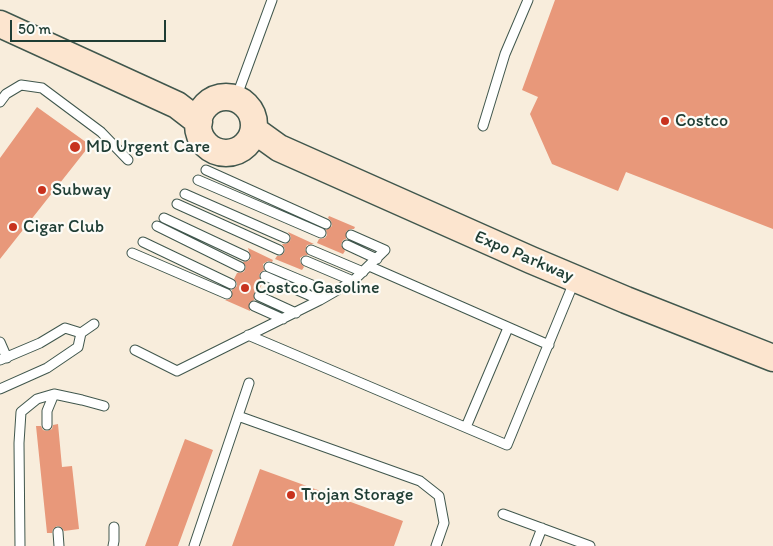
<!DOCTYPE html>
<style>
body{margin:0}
#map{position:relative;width:773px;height:546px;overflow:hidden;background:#f8eddc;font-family:Itim,sans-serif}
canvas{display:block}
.scale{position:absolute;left:10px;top:20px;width:156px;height:22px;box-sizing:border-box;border:2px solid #1f3d34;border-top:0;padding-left:6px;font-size:15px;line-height:18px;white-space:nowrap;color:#1f3d34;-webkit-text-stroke:4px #fdfcf7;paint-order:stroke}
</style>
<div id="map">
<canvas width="773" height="546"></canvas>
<div class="scale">50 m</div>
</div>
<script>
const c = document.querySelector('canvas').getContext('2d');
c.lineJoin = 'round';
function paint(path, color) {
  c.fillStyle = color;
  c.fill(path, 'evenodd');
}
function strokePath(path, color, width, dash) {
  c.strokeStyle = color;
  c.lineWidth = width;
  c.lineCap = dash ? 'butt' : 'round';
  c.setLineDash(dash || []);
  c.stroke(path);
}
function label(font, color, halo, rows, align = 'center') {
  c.font = font + ' Itim,sans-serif';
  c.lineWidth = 4.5;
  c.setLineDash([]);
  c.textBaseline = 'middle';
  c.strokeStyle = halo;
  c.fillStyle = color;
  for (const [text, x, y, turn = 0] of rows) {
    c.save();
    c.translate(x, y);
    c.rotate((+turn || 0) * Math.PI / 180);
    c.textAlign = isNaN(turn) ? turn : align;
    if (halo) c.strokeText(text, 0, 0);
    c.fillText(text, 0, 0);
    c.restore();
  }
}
paint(new Path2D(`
 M555,0H773V229L626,172L618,191L552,164L530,114L538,97L522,90Z
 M37,107L90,145L0,259V158Z
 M329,216L355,227L354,229H350L346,232V239L343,240L341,245L345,251L343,254L317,243L319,239L325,238L327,235L326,230L332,226L331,221L328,218Z
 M288,232L314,244L307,245L305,250L308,255L303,256L300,258V262L304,267L302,270L275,259L277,256H280L284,253L285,249L282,244H286L290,241L291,237Z
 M248,248L273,260L272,262L268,261L263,264L264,270L260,273L259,276L263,282L259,290L254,293V300L249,303L250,311L225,300L230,299L232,297V290L237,286V283L234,279L237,273L244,272L246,267L243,262L248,261L251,258Z
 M58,424L62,467L72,466L79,529L64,531L61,527L57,526L53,529L52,533H47L36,426H41L43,430L47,431L52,429L53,425Z
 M185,439L213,450L178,546H145Z
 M260,469L403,521L394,546H232Z`), '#e8987a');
const lane = new Path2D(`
 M236,98L272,0
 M0,102L6,94L21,85L42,88L101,132L128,160
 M483,126L505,54L528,0
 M206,170L326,224
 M198,180L321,233
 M185,194L285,238
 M177,204L279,250
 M164,218L245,256
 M157,226L240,267
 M143,242L231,284
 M347,245L377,259
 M311,250L363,272
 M132,253L227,294
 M306,261L353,281
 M369,266L549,345
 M269,267L331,293
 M265,276L320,300
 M259,296L296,313
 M254,306L283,319
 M248,335L507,445L574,282
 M0,342L7,358
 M135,350L177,371L320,300L353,281L385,250L351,235
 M0,360L40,343L65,328L81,333
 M0,389L47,368L78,347L81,333L94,324
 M54,394L82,400L104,406
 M238,416L420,481L439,496L444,523L436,546
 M466,427L508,328
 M503,514L590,546
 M58,532L59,546
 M20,546L19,443L21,412L37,399L54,394L47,411V425
 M113,546L114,541V527
 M194,546L249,383
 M535,546L542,528`);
const secondary = new Path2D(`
 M0,24L177,105L199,122
 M198 125a28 28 0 1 1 56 0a28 28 0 1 1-56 0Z
 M254,130L279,148L531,260L626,300L773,358`);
strokePath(lane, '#40574d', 11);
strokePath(secondary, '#40574d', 29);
strokePath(lane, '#fff', 9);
strokePath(secondary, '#fce5cf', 26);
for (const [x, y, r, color] of [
 [665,121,5,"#c8321e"],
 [75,147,6,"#c8321e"],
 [42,190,5,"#c8321e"],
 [13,227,5,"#c8321e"],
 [245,288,5,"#c8321e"],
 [291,495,5,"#c8321e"]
]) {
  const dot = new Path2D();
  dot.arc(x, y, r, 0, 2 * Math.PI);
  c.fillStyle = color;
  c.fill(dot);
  strokePath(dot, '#fdfcf7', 2);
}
label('18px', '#1f3d34', '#fdfcf7', [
 ["Costco",675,121],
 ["MD Urgent Care",86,147],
 ["Subway",52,190],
 ["Cigar Club",23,227],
 ["Costco Gasoline",255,288],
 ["Trojan Storage",301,495]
], 'left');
label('18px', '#1f3d34', '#fdfcf7', [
 ["Expo Parkway",524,257,23]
]);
</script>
